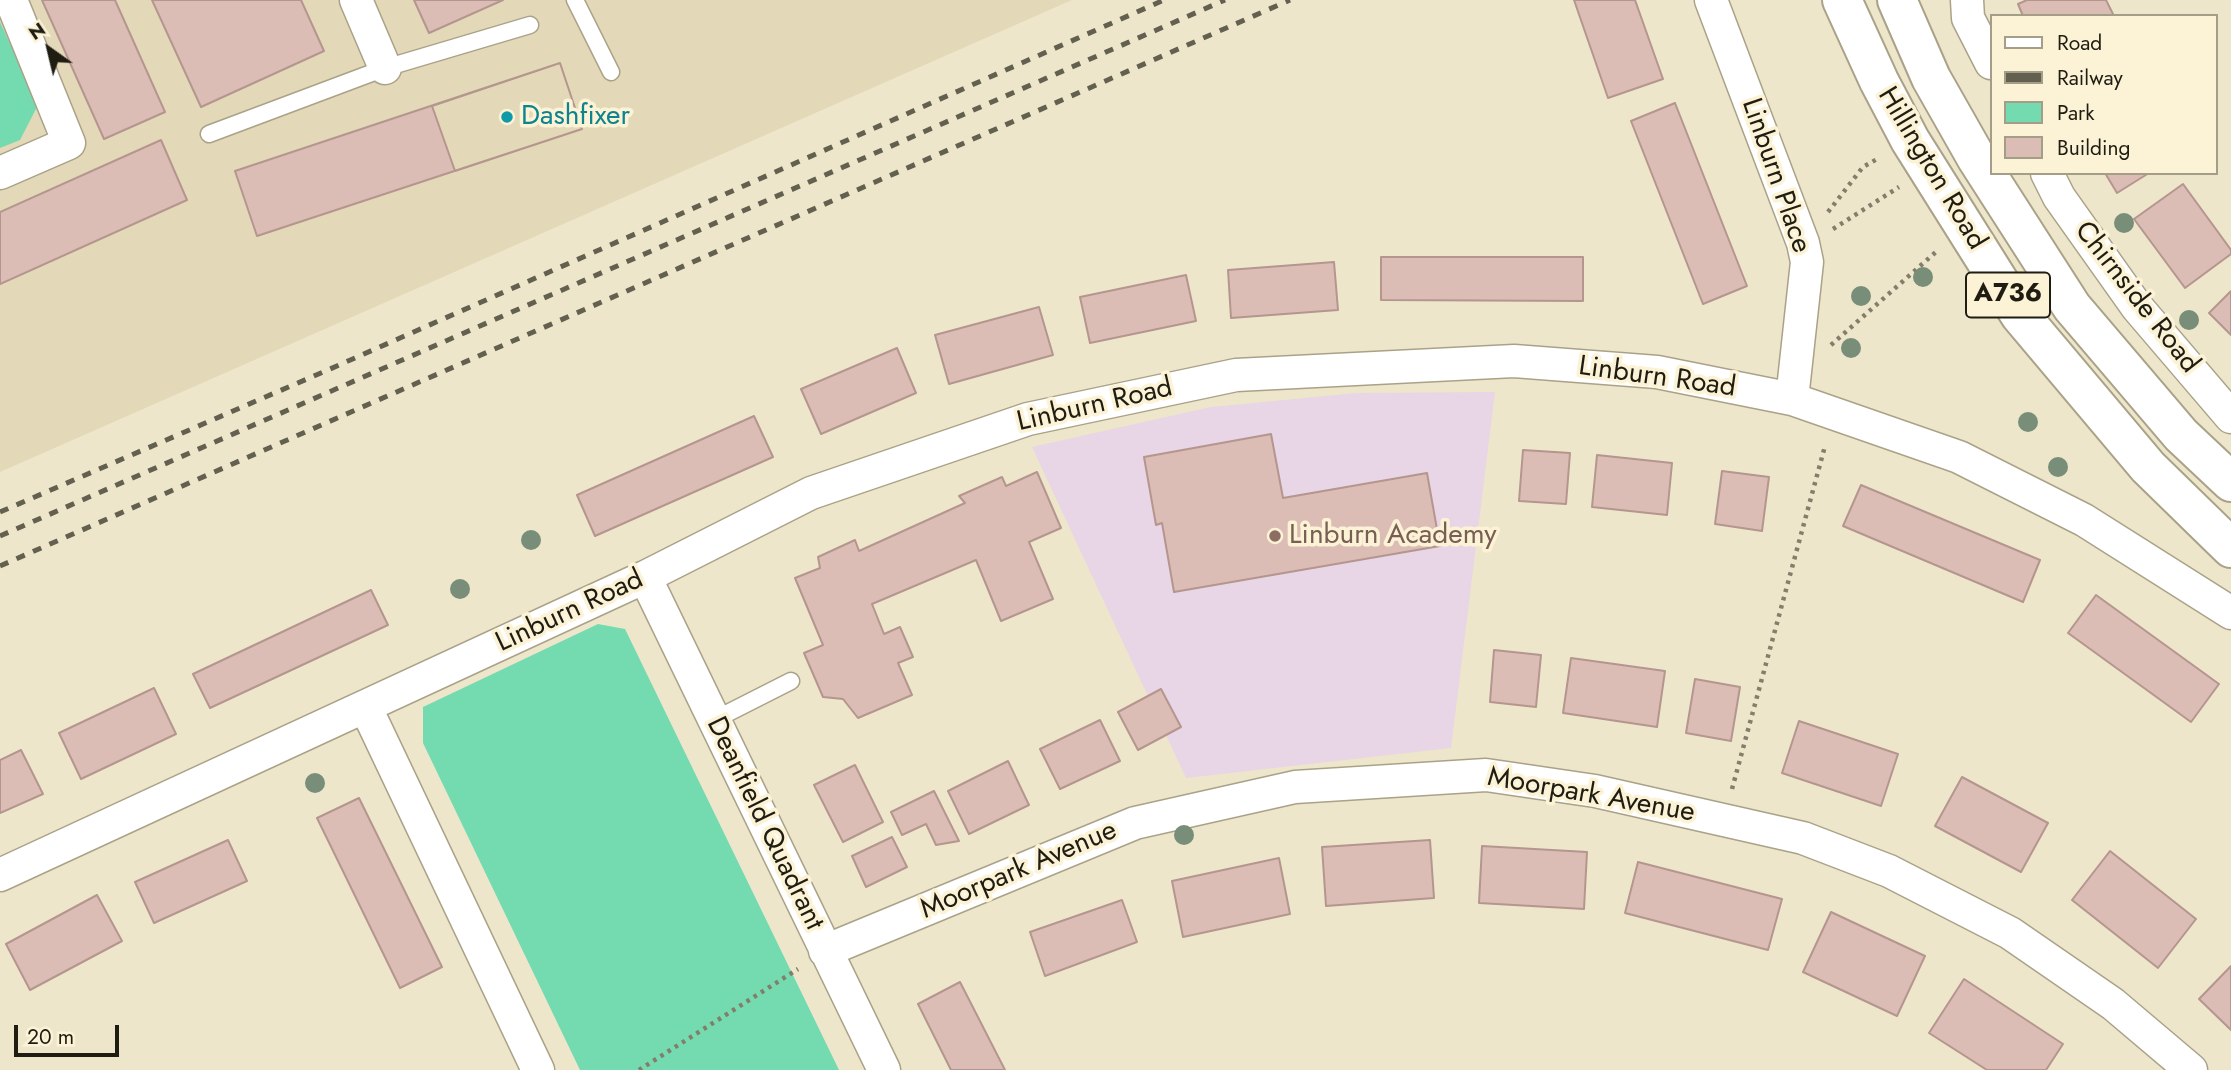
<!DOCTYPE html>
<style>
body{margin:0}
#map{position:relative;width:2231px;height:1070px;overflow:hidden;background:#eee6ca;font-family:Jost,sans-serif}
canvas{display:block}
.legend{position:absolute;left:1990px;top:14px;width:228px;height:161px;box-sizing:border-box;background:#fcf3d7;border:2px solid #a49d88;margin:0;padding:9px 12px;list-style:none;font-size:21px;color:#1f1c12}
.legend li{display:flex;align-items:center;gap:14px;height:35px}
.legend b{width:35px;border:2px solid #a49d88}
.north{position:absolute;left:14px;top:14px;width:70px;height:70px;-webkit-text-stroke:5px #fcf3d7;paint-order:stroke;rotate:326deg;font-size:19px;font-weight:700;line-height:28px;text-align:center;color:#1f1c12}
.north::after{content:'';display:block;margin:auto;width:24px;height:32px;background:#1f1c12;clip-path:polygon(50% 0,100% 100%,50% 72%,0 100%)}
.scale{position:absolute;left:14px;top:1025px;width:105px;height:32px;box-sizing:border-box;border:4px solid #1f1c12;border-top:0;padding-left:9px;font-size:21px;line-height:24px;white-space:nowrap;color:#1f1c12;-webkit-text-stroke:5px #fcf3d7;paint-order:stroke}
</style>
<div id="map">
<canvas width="2231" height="1070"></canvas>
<ul class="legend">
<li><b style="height:9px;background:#fff"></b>Road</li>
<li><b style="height:9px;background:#646050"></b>Railway</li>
<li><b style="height:19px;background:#74dab0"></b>Park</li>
<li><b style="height:19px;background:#dcbdb5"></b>Building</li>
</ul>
<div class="north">N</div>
<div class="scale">20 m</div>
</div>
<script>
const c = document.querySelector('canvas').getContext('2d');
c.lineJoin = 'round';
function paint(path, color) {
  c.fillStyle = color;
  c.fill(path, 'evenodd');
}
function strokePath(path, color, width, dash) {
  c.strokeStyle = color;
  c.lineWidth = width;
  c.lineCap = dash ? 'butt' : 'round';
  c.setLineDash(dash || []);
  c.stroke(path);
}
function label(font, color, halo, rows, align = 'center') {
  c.font = font + ' Jost,sans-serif';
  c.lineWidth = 7;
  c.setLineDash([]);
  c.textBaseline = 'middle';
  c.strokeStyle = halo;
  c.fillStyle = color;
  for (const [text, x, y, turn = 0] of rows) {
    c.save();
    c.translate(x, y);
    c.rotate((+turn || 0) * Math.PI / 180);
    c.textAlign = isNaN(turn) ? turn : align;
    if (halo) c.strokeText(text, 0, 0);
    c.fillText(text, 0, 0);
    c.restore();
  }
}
paint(new Path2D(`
 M0,0H1072L0,472Z`), '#e3d8b7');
paint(new Path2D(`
 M1495,392L1451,748L1186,778L1032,447L1211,407L1357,393Z`), '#e8d5e6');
paint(new Path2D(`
 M0,22L38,105L20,140L0,148Z
 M598,624L625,629L839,1070H580L423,743V707Z`), '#74dab0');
const building = new Path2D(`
 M42,0H115L165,112L104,139Z
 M152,0H301L324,51L201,107Z
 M414,0H503L429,33Z
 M1574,0H1635L1663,79L1608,98Z
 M2027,0H2106L2114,16H2023L2018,4Z
 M560,63L582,129L257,236L235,171Z
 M560,63L582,129L455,171L432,106Z
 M1675,103L1747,286L1703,304L1631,121Z
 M161,140L187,200L0,284V212Z
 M2105,173H2149L2117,193Z
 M2183,184L2231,250V254L2185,288L2134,219Z
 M1381,257H1583V301L1381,300Z
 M1334,262L1338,310L1231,318L1228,270Z
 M1186,275L1196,321L1090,343L1080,297Z
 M2231,291V335L2209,313Z
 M1039,307L1053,355L949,384L935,335Z
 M897,348L916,393L821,434L801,389Z
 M754,416L773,457L595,536L577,495Z
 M1271,434L1283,498L1427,473L1440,546L1174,592L1162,523L1156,525L1144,457Z
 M1523,450L1570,453L1566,504L1519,501Z
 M1597,455L1672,463L1667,515L1592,507Z
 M1722,471L1769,477L1762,531L1715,524Z
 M1037,472L1061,528L1029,542L1053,599L1001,621L976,560L872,604L884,634L900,627L913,657L898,663L912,695L858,718L843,699L823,697L804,653L823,645L795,578L820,568L818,557L855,540L859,551L965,503L959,496L1002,477L1006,486Z
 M1861,485L2040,560L2023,602L1843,526Z
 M371,590L388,625L210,708L193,674Z
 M2096,595L2219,684L2191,722L2068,633Z
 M1494,650L1541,655L1536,707L1490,702Z
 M1571,658L1665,671L1657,727L1563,713Z
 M1695,679L1740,687L1731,741L1686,733Z
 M154,688L176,734L81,779L59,733Z
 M1161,689L1181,727L1138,750L1118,712Z
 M1100,720L1120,761L1060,789L1040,749Z
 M1799,721L1898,754L1881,806L1782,773Z
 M21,750L43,794L0,813V760Z
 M1008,761L1029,805L969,834L948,791Z
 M855,765L883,822L843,842L814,785Z
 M1962,777L2048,823L2021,872L1935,826Z
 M934,791L959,841L936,845L926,824L902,835L891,812Z
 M359,798L442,967L400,988L317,818Z
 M892,837L907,867L866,887L852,856Z
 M228,840L247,881L154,923L135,882Z
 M1430,840L1434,898L1326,906L1322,847Z
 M1482,846L1587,852L1584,909L1479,903Z
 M2110,851L2196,919L2158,968L2072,900Z
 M1279,858L1290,914L1183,937L1172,881Z
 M1638,862L1782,899L1768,950L1625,913Z
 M97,895L122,941L30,990L6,944Z
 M1122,900L1137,942L1045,976L1030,932Z
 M1831,912L1925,956L1897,1016L1803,972Z
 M2231,966V1030L2199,999Z
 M1964,979L2063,1044L2046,1070H1987L1929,1033Z
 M960,982L1005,1070H951L918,1004Z`);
paint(building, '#dcbdb5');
strokePath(building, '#b4968f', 2);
const lane = new Path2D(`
 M575,0L611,72
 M209,134L385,68L530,25
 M714,720L791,681`);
const street = new Path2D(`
 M356,0L385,68
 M1711,0L1803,243L1807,262L1792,399
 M1967,0L1968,18L1991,63
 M0,173L69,143L11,0
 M2047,173L2059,197L2137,307L2231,417
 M645,577L884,1070
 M366,708L538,1070
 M0,875L645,577L811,493L1028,419L1236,375L1514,361L1657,372L1792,399L1959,457L2084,520L2231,613
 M825,951L1135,823L1295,787L1486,775L1595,791L1803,838L1889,871L2010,933L2113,1004L2191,1070`);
const primary = new Path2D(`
 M1842,0L1879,81L1910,140L2020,315L2148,467L2231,548
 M1897,0L1931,78L1977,159L2072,307L2181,435L2231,482`);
strokePath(lane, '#aaa288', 19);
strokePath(street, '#aaa288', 35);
strokePath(primary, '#aaa288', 42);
strokePath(new Path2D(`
 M1828,212L1863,167L1879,158
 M1833,229L1899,187
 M1831,345L1937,251
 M1732,789L1825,446
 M639,1070L798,969`), '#837d6b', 4.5, [3.5, 5]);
strokePath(lane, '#fff', 16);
strokePath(street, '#fff', 32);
strokePath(primary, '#fff', 38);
strokePath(new Path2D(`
 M0,512L330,369L1164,0
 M0,536L1225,0
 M0,566L1290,0`), '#646050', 5, [9, 9]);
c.fillStyle = '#798e78';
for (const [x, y] of [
 [2124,223],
 [1923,277],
 [1861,296],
 [2189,320],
 [1851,348],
 [2028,422],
 [2058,467],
 [531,540],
 [460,589],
 [315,783],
 [1184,835]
]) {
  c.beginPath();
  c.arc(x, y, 10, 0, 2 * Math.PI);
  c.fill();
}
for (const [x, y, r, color] of [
 [507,117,7,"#0f9aa8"],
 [1275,536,7,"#8d6e63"]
]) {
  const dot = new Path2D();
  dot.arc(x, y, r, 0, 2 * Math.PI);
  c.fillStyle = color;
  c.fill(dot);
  strokePath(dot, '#fcf3d7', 2.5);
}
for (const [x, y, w] of [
 [2008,295,84]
]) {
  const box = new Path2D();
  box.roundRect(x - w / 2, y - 22.5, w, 45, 5);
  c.fillStyle = '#fcf3d7';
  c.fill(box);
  strokePath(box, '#1f1c12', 2);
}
label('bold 26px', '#1f1c12', null, [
 ["A736",2008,295]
]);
label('28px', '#0d838f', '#fcf3d7', [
 ["Dashfixer",521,117]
], 'left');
label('28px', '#1f1c12', '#fcf3d7', [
 ["Hillington Road",1931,169,59],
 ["Linburn Place",1775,176,71],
 ["Chirnside Road",2136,298,52],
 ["Linburn Road",1657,378,8],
 ["Linburn Road",1095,406,-13],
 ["Linburn Road",570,612,-25],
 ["Moorpark Avenue",1591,796,10],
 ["Deanfield Quadrant",764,824,64],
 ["Moorpark Avenue",1019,871,-23]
]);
label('28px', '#785e54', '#fcf3d7', [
 ["Linburn Academy",1289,536]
], 'left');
</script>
